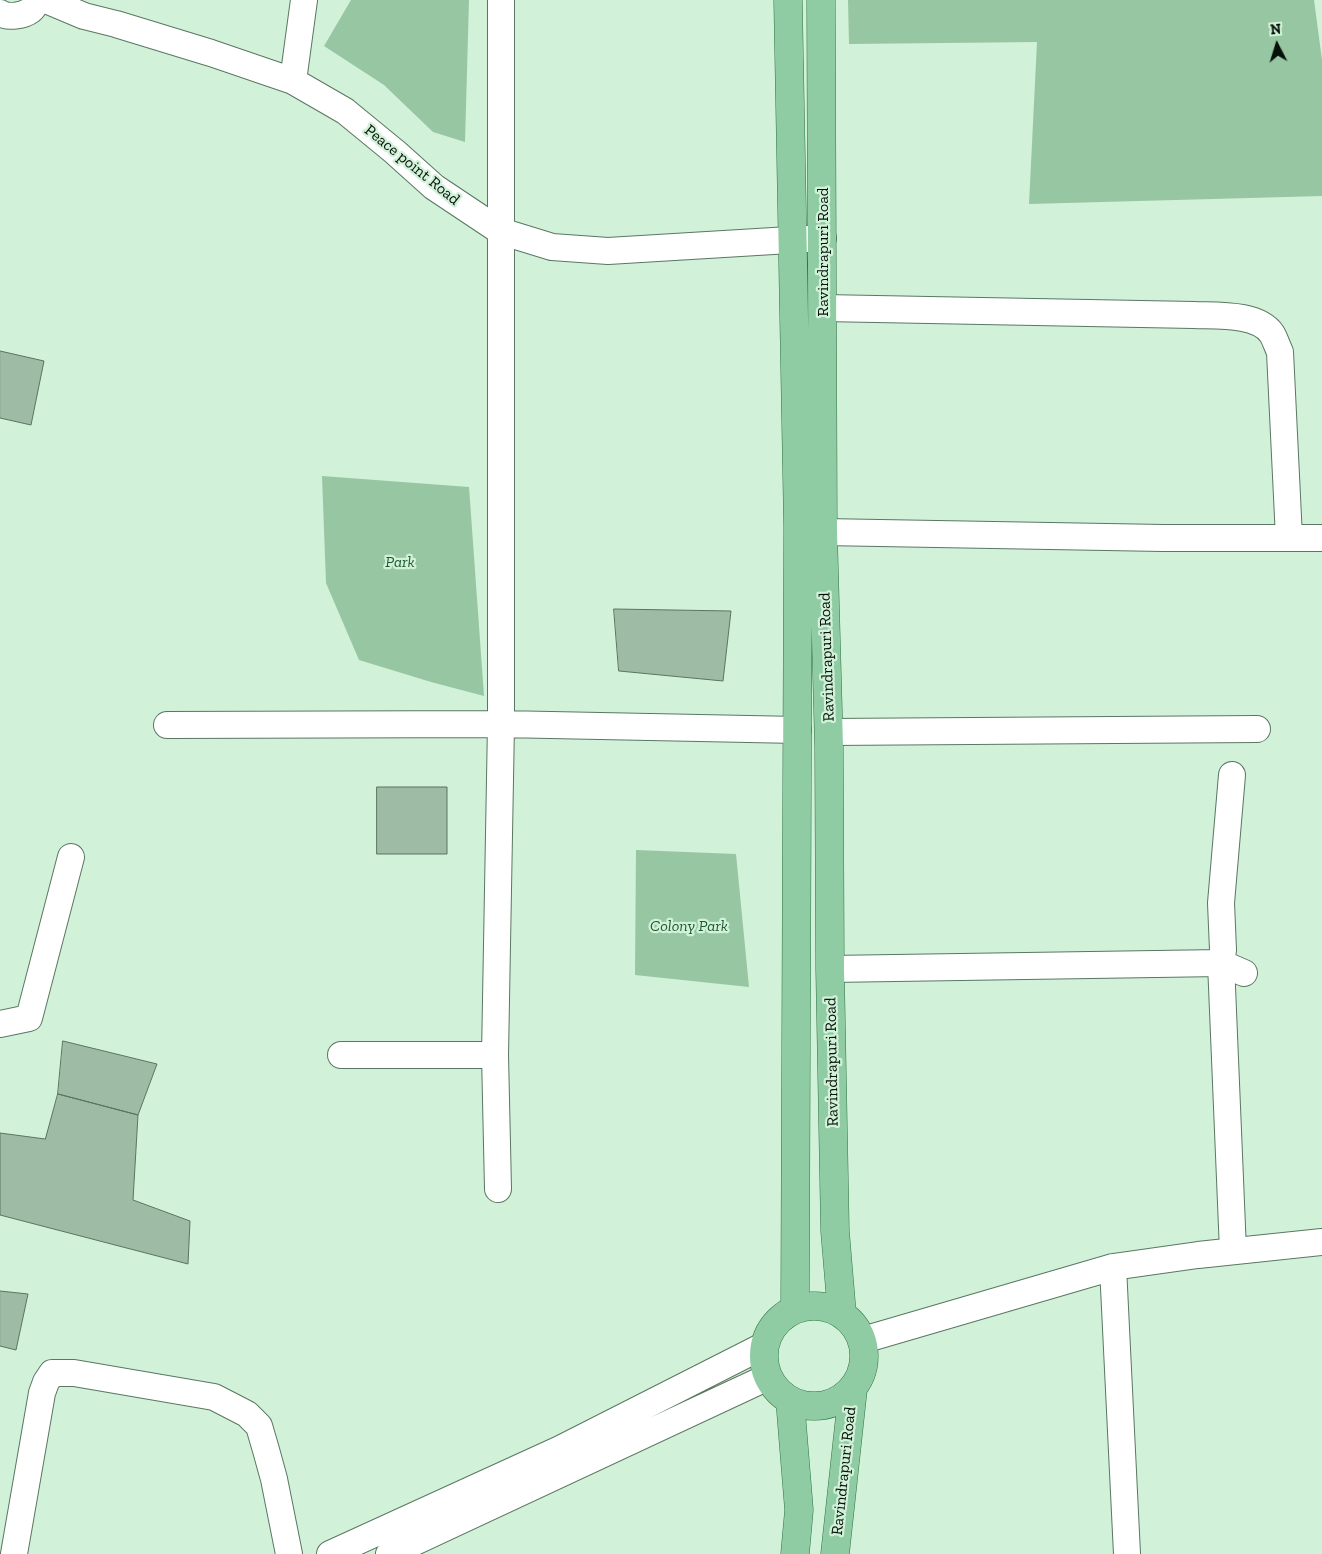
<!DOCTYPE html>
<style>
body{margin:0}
#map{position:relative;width:1322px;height:1554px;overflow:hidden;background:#d1f1d8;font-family:"Zilla Slab",serif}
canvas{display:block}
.north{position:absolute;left:1252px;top:20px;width:50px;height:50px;-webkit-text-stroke:4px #d1f1d8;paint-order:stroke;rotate:355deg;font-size:14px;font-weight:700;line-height:20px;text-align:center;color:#061109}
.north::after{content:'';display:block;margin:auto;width:18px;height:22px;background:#061109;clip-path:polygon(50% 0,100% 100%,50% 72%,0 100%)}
</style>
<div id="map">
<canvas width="1322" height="1554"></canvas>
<div class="north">N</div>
</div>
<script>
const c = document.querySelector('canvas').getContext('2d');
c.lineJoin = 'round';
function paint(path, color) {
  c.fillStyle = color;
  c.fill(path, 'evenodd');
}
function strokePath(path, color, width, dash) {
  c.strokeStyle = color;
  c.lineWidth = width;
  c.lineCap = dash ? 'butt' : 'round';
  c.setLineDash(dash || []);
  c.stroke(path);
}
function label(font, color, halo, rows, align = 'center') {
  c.font = font + ' "Zilla Slab",serif';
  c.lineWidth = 4.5;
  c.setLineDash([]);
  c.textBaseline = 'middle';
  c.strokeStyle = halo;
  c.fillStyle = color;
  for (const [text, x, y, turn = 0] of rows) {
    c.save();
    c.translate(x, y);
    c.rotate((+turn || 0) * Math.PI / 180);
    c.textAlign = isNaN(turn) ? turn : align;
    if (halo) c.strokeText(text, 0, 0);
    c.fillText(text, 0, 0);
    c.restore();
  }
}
paint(new Path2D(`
 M351,0H469L465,142L433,132L384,85L324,46Z
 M848,0H1314L1322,60V196L1029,204L1037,42L849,44Z
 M322,476L469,487L484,696L431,682L359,660L326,583Z
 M636,850L736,854L749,987L635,975Z`), '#97c6a2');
const building = new Path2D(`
 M0,351L44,361L31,425L0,418Z
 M614,609L731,611L723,681L619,671Z
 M377,787H447V854H377Z
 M63,1041L157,1064L138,1115L58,1094Z
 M58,1094L138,1115L133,1200L190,1221L188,1264L0,1215V1133L45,1139Z
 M0,1291L28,1294L16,1350L0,1346Z`);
paint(building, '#9ebca5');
strokePath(building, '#597560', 1);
const minor = new Path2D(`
 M46,0L84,16L116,24L211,53L293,81L345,111L395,152L434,187L500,231L552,247L608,251L823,238
 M0,13C8,18 23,16 31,10C34,8 36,3 38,0
 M293,81L304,0
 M823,308L1194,315C1216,316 1258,313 1272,334C1275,339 1277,346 1280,352L1289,538
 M823,532L1163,538H1322
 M167,725L501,724L798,730
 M829,732L1257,729
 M1232,775L1221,903L1223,950L1221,963L1233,1251
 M830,969L1221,963L1244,973
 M0,1024L29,1018L71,857
 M341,1055H495
 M498,1189L495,1055L501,724V0
 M1113,1267L1127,1554
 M863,1340L1113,1267L1198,1255L1322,1242
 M14,1554L42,1393L46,1382L52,1373H74L214,1397L247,1414L259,1426L266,1450L274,1479L289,1554
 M330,1554L560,1449L765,1345
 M389,1554L768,1377`);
const major = new Path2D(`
 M788,0L798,527L795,1309
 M821,0L823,532L829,747L830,969L835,1231L842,1314
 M764 1356a50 50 0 1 1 100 0a50 50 0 1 1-100 0Z
 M790,1400L799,1510L795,1554
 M835,1554L853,1389`);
strokePath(minor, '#5a7761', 28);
strokePath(major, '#2f7345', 29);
strokePath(minor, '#fff', 26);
strokePath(major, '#8fcba3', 28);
label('16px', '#061109', '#d1f1d8', [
 ["Peace point Road",412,165,39],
 ["Ravindrapuri Road",823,252,-90],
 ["Ravindrapuri Road",827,657,-92],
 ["Ravindrapuri Road",832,1062,-91],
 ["Ravindrapuri Road",844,1471,-84]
]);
label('italic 16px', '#1e5932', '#d1f1d8', [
 ["Park",400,562],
 ["Colony Park",689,926]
]);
</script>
